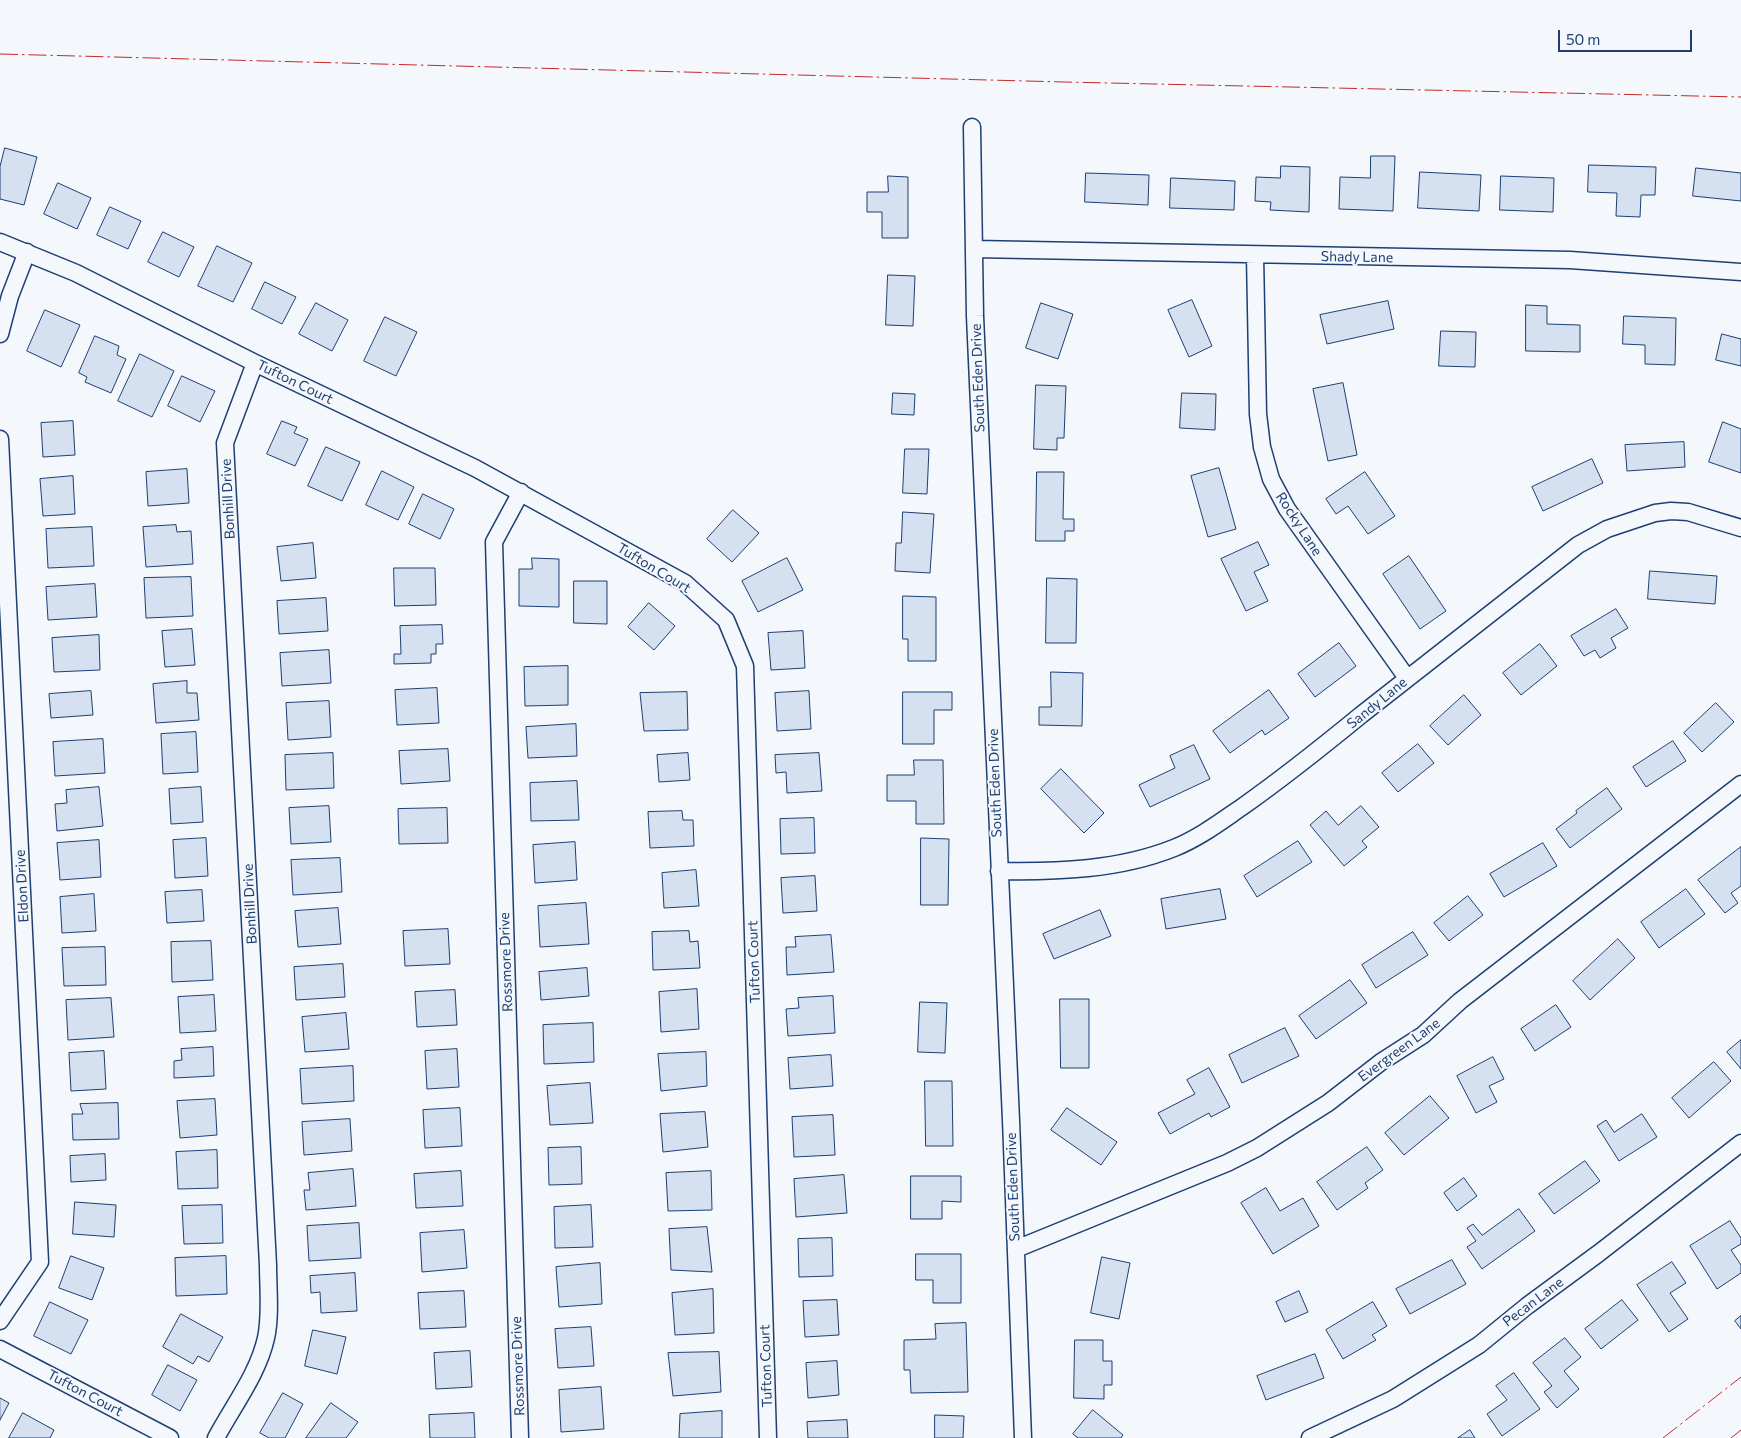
<!DOCTYPE html>
<style>
body{margin:0}
#map{position:relative;width:1741px;height:1438px;overflow:hidden;background:#f4f7fb;font-family:Commissioner,sans-serif}
canvas{display:block}
.scale{position:absolute;left:1558px;top:30px;width:134px;height:22px;box-sizing:border-box;border:2px solid #1d3f73;border-top:0;padding-left:6px;font-size:15px;line-height:18px;white-space:nowrap;color:#1d3f73;-webkit-text-stroke:4px #f4f7fb;paint-order:stroke}
</style>
<div id="map">
<canvas width="1741" height="1438"></canvas>
<div class="scale">50 m</div>
</div>
<script>
const c = document.querySelector('canvas').getContext('2d');
c.lineJoin = 'round';
function paint(path, color) {
  c.fillStyle = color;
  c.fill(path, 'evenodd');
}
function strokePath(path, color, width, dash) {
  c.strokeStyle = color;
  c.lineWidth = width;
  c.lineCap = dash ? 'butt' : 'round';
  c.setLineDash(dash || []);
  c.stroke(path);
}
function label(font, color, halo, rows, align = 'center') {
  c.font = font + ' Commissioner,sans-serif';
  c.lineWidth = 4;
  c.setLineDash([]);
  c.textBaseline = 'middle';
  c.strokeStyle = halo;
  c.fillStyle = color;
  for (const [text, x, y, turn = 0] of rows) {
    c.save();
    c.translate(x, y);
    c.rotate((+turn || 0) * Math.PI / 180);
    c.textAlign = isNaN(turn) ? turn : align;
    if (halo) c.strokeText(text, 0, 0);
    c.fillText(text, 0, 0);
    c.restore();
  }
}
const building = new Path2D(`
 M5,148L37,157L24,205L0,199V167Z
 M1371,156H1395L1393,211L1339,209L1340,177L1370,178Z
 M1589,165L1656,167L1655,195H1641L1640,217L1616,216L1617,193L1588,192Z
 M1281,166L1310,167L1309,212L1270,210L1271,202L1255,201L1256,177L1280,178Z
 M1696,168L1741,173V201L1693,196Z
 M1420,172L1481,175L1479,211L1418,208Z
 M1086,173L1149,175L1148,205L1085,202Z
 M888,176L908,177V238H882V212H867V192H888Z
 M1501,176L1554,178L1553,212L1500,210Z
 M1171,178L1235,181L1234,210L1170,208Z
 M58,183L91,198L77,229L44,214Z
 M110,207L141,221L128,249L97,235Z
 M163,232L194,247L179,277L148,262Z
 M217,246L252,263L233,302L198,286Z
 M888,275L915,276L913,326L886,325Z
 M265,282L296,297L282,324L252,309Z
 M1192,300L1212,346L1189,357L1168,310Z
 M1388,301L1394,329L1327,344L1320,315Z
 M316,303L348,320L332,351L299,334Z
 M1041,303L1073,314L1058,359L1026,348Z
 M1526,305L1547,306V324L1580,325V352L1526,351Z
 M45,310L80,325L61,367L27,351Z
 M1624,316L1676,318L1675,365L1645,364V345L1623,344Z
 M385,317L417,332L396,376L364,361Z
 M1441,331L1476,332L1475,367L1439,366Z
 M1722,334L1741,339V366L1716,360Z
 M95,336L119,346L117,355L126,359L111,393L85,382L87,377L79,373Z
 M140,354L174,371L152,417L118,401Z
 M182,376L215,391L200,422L168,406Z
 M1343,383L1357,455L1328,461L1313,389Z
 M1036,385L1066,386L1064,438H1057V450L1034,449Z
 M893,393L915,394L914,415L892,414Z
 M1182,393L1216,394L1215,430L1180,428Z
 M73,421L75,455L43,457L41,423Z
 M282,421L297,427L294,433L308,439L295,466L267,454Z
 M1723,422L1741,429V473L1709,462Z
 M1684,442L1685,467L1627,471L1625,445Z
 M326,447L360,462L342,501L308,486Z
 M905,449H929L927,494L903,493Z
 M1592,459L1603,483L1543,511L1532,487Z
 M1219,468L1236,529L1208,537L1191,476Z
 M187,469L189,503L148,506L146,472Z
 M382,471L414,487L398,520L366,505Z
 M1037,472H1064L1063,519H1074V531H1065V541H1036Z
 M1365,472L1395,516L1368,534L1348,506L1336,514L1326,499Z
 M73,476L75,514L43,516L40,479Z
 M423,494L454,509L440,539L409,524Z
 M733,510L759,533L732,562L707,539Z
 M903,512L934,514L930,573L895,571L896,543H901Z
 M176,525L177,532L191,531L193,564L146,567L143,527Z
 M92,527L94,566L48,568L46,529Z
 M1258,542L1269,565L1254,572L1268,601L1246,611L1221,559Z
 M313,543L316,578L281,581L277,547Z
 M1409,556L1446,611L1420,629L1383,574Z
 M532,558L559,559V607L519,606V569H532Z
 M787,558L803,590L758,612L742,581Z
 M394,568H435L436,605L395,606Z
 M1650,571L1717,576L1715,604L1648,599Z
 M191,577L193,616L146,618L144,578Z
 M1047,578L1077,579L1076,643H1046Z
 M574,581H607V624L574,623Z
 M95,584L97,617L48,620L46,587Z
 M903,596L936,597V661H908V639H903Z
 M326,598L328,631L279,634L277,601Z
 M649,603L675,626L654,650L628,627Z
 M1616,609L1628,628L1611,638L1616,648L1600,658L1595,650L1584,656L1571,636Z
 M442,625L443,644H436V654H431V663L394,664V654H401L400,626Z
 M192,629L195,665L165,667L162,631Z
 M803,631L805,668L771,670L768,633Z
 M99,635L100,670L54,672L52,638Z
 M1339,643L1356,666L1315,697L1298,674Z
 M1540,644L1557,666L1521,695L1503,673Z
 M329,650L331,683L282,686L280,653Z
 M568,666V705L525,706L524,667Z
 M1051,672L1083,673L1082,726L1039,725V707H1051Z
 M187,681V693H197L199,720L156,723L153,684Z
 M437,688L439,723L397,725L395,690Z
 M1269,690L1289,718L1265,735L1262,730L1230,753L1213,731Z
 M91,691L93,715L51,718L49,694Z
 M809,691L811,729L777,731L775,693Z
 M687,692L688,730L644,731L640,693Z
 M903,692H952V710H934V744H903Z
 M1464,695L1481,715L1448,745L1430,726Z
 M329,701L331,737L288,740L286,703Z
 M1716,703L1734,722L1702,752L1684,733Z
 M576,724L577,756L528,758L526,727Z
 M196,732L198,772L163,774L161,734Z
 M103,739L105,773L55,776L53,742Z
 M1673,741L1686,761L1646,787L1633,767Z
 M1418,744L1434,763L1398,792L1382,773Z
 M1194,745L1210,779L1150,807L1139,785L1175,768L1170,756Z
 M448,749L450,781L401,784L399,751Z
 M333,753L334,788L286,790L285,755Z
 M688,753L690,780L659,782L657,755Z
 M819,753L822,791L787,793L786,772L776,773L775,755Z
 M914,760H943L944,824H916V801H887V775H914Z
 M1061,769L1104,813L1084,833L1041,789Z
 M577,781L579,820L531,821L530,783Z
 M99,787L103,826L57,831L55,804L67,803L66,790Z
 M201,787L203,822L171,824L169,789Z
 M1607,788L1622,809L1570,848L1556,829L1577,813L1576,811Z
 M329,806L331,842L291,844L289,808Z
 M1361,806L1379,827L1362,841L1367,847L1344,866L1310,825L1326,811L1338,825Z
 M447,808L448,843L399,844L398,809Z
 M682,811L683,820H693L694,846L650,848L648,812Z
 M814,818L815,853L781,854L780,819Z
 M206,838L208,876L175,878L173,840Z
 M921,838L949,839L948,905H921Z
 M99,840L101,877L60,880L57,843Z
 M1298,841L1312,862L1257,897L1244,876Z
 M575,842L577,880L535,883L533,845Z
 M1543,843L1557,866L1504,897L1490,874Z
 M1741,847V886L1731,893L1738,903L1725,913L1698,880Z
 M340,858L342,892L293,895L291,860Z
 M696,870L699,906L664,908L662,873Z
 M815,876L817,911L783,913L781,878Z
 M1220,889L1226,919L1166,929L1161,899Z
 M1686,889L1705,914L1659,948L1641,922Z
 M202,890L204,921L167,923L165,892Z
 M94,894L96,931L62,933L60,897Z
 M1468,896L1483,915L1449,941L1434,923Z
 M586,903L589,944L540,947L538,906Z
 M338,908L341,944L298,947L295,911Z
 M1100,910L1111,936L1054,959L1043,934Z
 M448,929L450,964L405,966L403,931Z
 M689,931L690,942L698,941L700,968L653,970L652,932Z
 M1413,932L1428,955L1376,988L1362,965Z
 M831,935L834,972L787,975L786,947H796L795,937Z
 M1618,939L1635,958L1590,1000L1573,981Z
 M211,941L213,980L172,982L171,942Z
 M105,947L106,985L64,986L62,948Z
 M343,964L345,997L296,1000L294,967Z
 M587,968L589,996L541,1000L539,972Z
 M1350,980L1367,1003L1316,1039L1299,1016Z
 M697,989L699,1029L661,1032L659,992Z
 M455,990L457,1025L417,1027L415,992Z
 M214,995L216,1031L180,1033L178,997Z
 M833,996L835,1033L788,1036L786,1009L799,1008L798,998Z
 M111,998L114,1037L68,1040L66,1000Z
 M1060,999H1089V1068H1061Z
 M920,1002L947,1003L945,1053L918,1052Z
 M1556,1005L1571,1027L1535,1051L1521,1029Z
 M346,1013L349,1049L305,1052L302,1017Z
 M593,1023L594,1062L544,1064L543,1025Z
 M1285,1028L1299,1056L1242,1083L1229,1055Z
 M1741,1040V1069L1727,1052Z
 M213,1047L214,1076L174,1078V1061L182,1060L181,1049Z
 M457,1049L459,1087L427,1089L425,1051Z
 M104,1051L106,1089L71,1091L69,1053Z
 M706,1052L707,1086L661,1091L658,1054Z
 M831,1055L833,1086L790,1089L788,1058Z
 M1493,1057L1504,1079L1489,1086L1497,1102L1476,1113L1457,1076Z
 M1714,1062L1731,1081L1689,1118L1672,1098Z
 M353,1066L354,1101L302,1104L300,1069Z
 M1209,1068L1230,1107L1211,1117L1209,1113L1170,1134L1158,1113L1195,1094L1187,1080Z
 M925,1081H952L953,1146H926Z
 M590,1083L593,1123L550,1125L547,1086Z
 M1430,1096L1449,1118L1404,1155L1385,1133Z
 M215,1099L217,1135L180,1138L177,1101Z
 M118,1103L119,1139L73,1140L72,1114H83L80,1104Z
 M460,1108L462,1146L425,1148L423,1110Z
 M1067,1108L1117,1142L1101,1165L1051,1130Z
 M705,1112L708,1147L663,1152L660,1114Z
 M1642,1114L1657,1137L1619,1161L1597,1126L1606,1120L1614,1132Z
 M833,1115L835,1155L794,1157L792,1117Z
 M350,1119L352,1151L304,1155L302,1122Z
 M581,1147L582,1184L549,1185L548,1148Z
 M1367,1147L1383,1170L1365,1183L1368,1188L1337,1210L1317,1182Z
 M217,1150L218,1188L178,1189L176,1152Z
 M105,1154L106,1180L71,1182L70,1156Z
 M1585,1161L1600,1181L1554,1214L1539,1194Z
 M353,1169L356,1206L306,1210L304,1190H310L308,1173Z
 M461,1171L463,1206L416,1208L414,1174Z
 M711,1171L712,1210L668,1211L666,1173Z
 M844,1175L847,1213L796,1217L794,1179Z
 M911,1176H961V1202L942,1201V1219H911Z
 M1464,1178L1477,1196L1457,1211L1444,1193Z
 M1266,1188L1280,1211L1303,1198L1319,1226L1273,1254L1241,1203Z
 M75,1202L116,1205L114,1237L73,1234Z
 M222,1205L223,1243L184,1244L182,1206Z
 M591,1205L593,1247L555,1248L554,1207Z
 M1519,1209L1535,1231L1482,1269L1467,1247L1476,1241L1467,1228L1473,1224L1482,1235Z
 M1730,1221L1741,1238V1244L1731,1250L1741,1265V1273L1717,1289L1690,1246Z
 M359,1223L361,1258L309,1261L307,1226Z
 M707,1227L712,1272L671,1270L669,1229Z
 M464,1230L467,1268L422,1272L420,1233Z
 M832,1238L833,1276L799,1277L798,1239Z
 M916,1254H961V1303H933V1280H916Z
 M71,1256L104,1268L92,1300L59,1288Z
 M226,1256L227,1294L176,1296L175,1258Z
 M1102,1257L1130,1263L1119,1319L1091,1313Z
 M1452,1260L1466,1284L1410,1314L1396,1289Z
 M1672,1262L1686,1283L1670,1293L1688,1319L1669,1332L1637,1285Z
 M600,1263L602,1304L559,1307L556,1267Z
 M355,1273L357,1311L321,1313L320,1292L311,1293L310,1276Z
 M713,1289L714,1333L675,1335L672,1293Z
 M464,1291L466,1327L420,1329L418,1293Z
 M1299,1291L1308,1312L1285,1322L1276,1302Z
 M837,1300L839,1335L805,1337L803,1301Z
 M1622,1300L1638,1320L1601,1349L1585,1329Z
 M50,1302L88,1320L71,1354L34,1336Z
 M1373,1302L1387,1326L1372,1335L1376,1340L1343,1359L1326,1330Z
 M181,1314L223,1337L209,1362L198,1356L193,1364L163,1347Z
 M1741,1316V1329L1735,1321Z
 M966,1323L968,1392L911,1393L910,1370H904V1340L936,1339L935,1324Z
 M591,1327L594,1366L558,1368L555,1329Z
 M313,1330L346,1337L337,1374L305,1366Z
 M1565,1338L1581,1357L1564,1371L1579,1389L1557,1408L1544,1392L1552,1386L1533,1363Z
 M1075,1340H1103V1361H1112V1385H1104V1399L1074,1398Z
 M470,1351L472,1387L436,1389L434,1353Z
 M719,1352L721,1392L673,1396L668,1353Z
 M1315,1354L1324,1378L1266,1400L1257,1376Z
 M837,1361L839,1395L808,1398L806,1363Z
 M168,1365L197,1380L180,1411L152,1395Z
 M1514,1373L1540,1409L1502,1436L1487,1414L1507,1400L1496,1386Z
 M601,1387L604,1429L561,1432L559,1390Z
 M283,1393L303,1404L285,1438H269L260,1433Z
 M0,1398L9,1403L0,1420Z
 M331,1403L358,1422L346,1438H306Z
 M1093,1410L1123,1435L1121,1438H1078L1073,1434Z
 M722,1411V1438H679L680,1414Z
 M23,1413L54,1430L50,1438H9Z
 M474,1413L475,1438H430L429,1415Z
 M935,1415L964,1416L963,1438H935Z
 M847,1420L848,1438H808L807,1422Z
 M1470,1430L1475,1438H1458Z`);
paint(building, '#d5e0f0');
strokePath(building, '#1d3f73', 1);
const street = new Path2D(`
 M972,127L975,316L1011,1120L1023,1438
 M0,242L76,273L255,363L475,468L685,583L726,620L745,666L768,1438
 M974,249L1570,260L1741,272
 M1255,255L1258,414L1262,447L1271,479L1287,509L1407,678
 M0,334L10,296L27,252
 M0,439L40,1262L0,1321
 M999,871C1057,872 1119,870 1174,848C1199,838 1220,822 1242,807C1283,778 1322,747 1361,715C1433,658 1506,602 1578,545L1607,529L1655,513L1671,511L1688,512L1741,528
 M1016,1249L1227,1163L1257,1148L1328,1103L1381,1062L1423,1035L1460,1001L1741,784
 M0,1349L170,1438
 M216,1438C233,1406 258,1374 266,1338C271,1316 268,1287 268,1265L225,443L255,363
 M520,1438L494,542L521,492
 M1310,1438L1393,1399L1479,1345L1527,1306L1599,1253L1741,1143`);
strokePath(street, '#1d3f73', 19);
strokePath(street, '#f4f7fb', 16);
strokePath(new Path2D(`
 M0,54L1064,82L1741,97
 M1663,1438L1741,1377
 M1731,1438L1741,1430`), '#c62828', 1, [18, 4, 2.5, 4]);
label('14px', '#1d3f73', '#f4f7fb', [
 ["Shady Lane",1357,257,1],
 ["South Eden Drive",978,378,-92],
 ["Tufton Court",295,382,26],
 ["Bonhill Drive",228,499,-93],
 ["Rocky Lane",1299,524,57],
 ["Tufton Court",654,568,31],
 ["Sandy Lane",1377,703,-39],
 ["South Eden Drive",995,783,-92],
 ["Eldon Drive",22,886,-93],
 ["Bonhill Drive",250,904,-93],
 ["Rossmore Drive",506,962,-92],
 ["Tufton Court",754,962,-92],
 ["Evergreen Lane",1399,1050,-36],
 ["South Eden Drive",1013,1187,-92],
 ["Pecan Lane",1533,1302,-37],
 ["Rossmore Drive",518,1366,-92],
 ["Tufton Court",766,1366,-92],
 ["Tufton Court",85,1393,28]
]);
</script>
